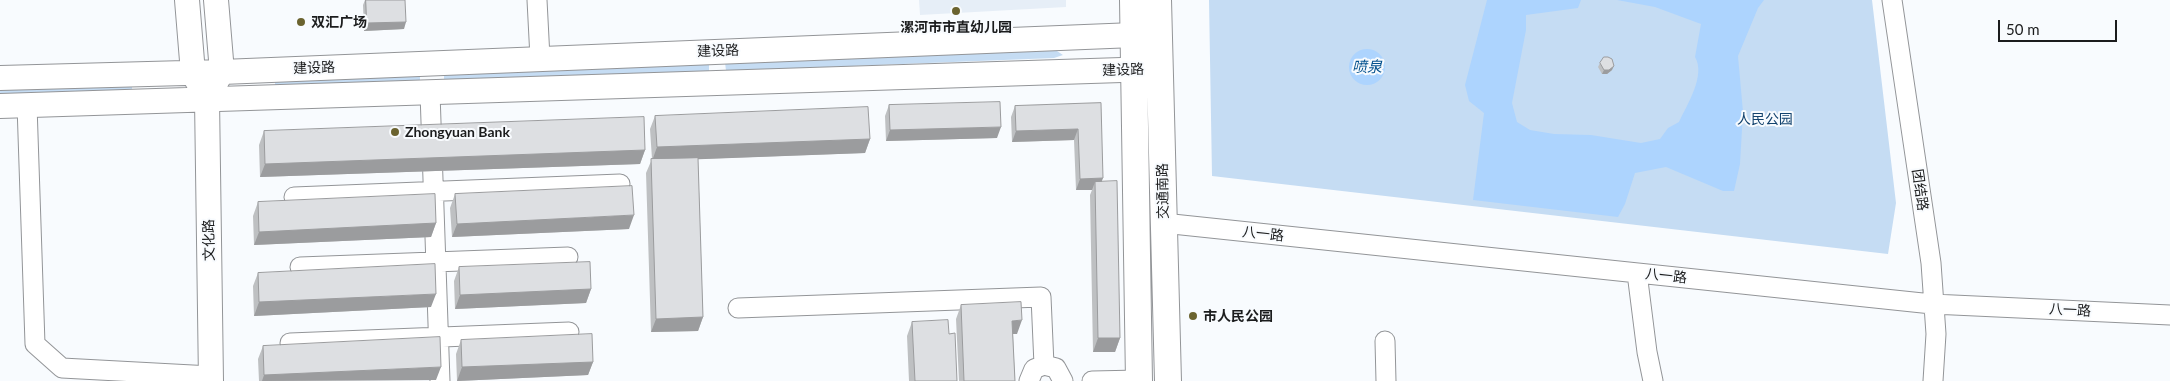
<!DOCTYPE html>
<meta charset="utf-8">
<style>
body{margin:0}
#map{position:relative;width:2170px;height:381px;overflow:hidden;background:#f8fbfe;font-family:Lato,sans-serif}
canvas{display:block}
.scale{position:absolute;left:1998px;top:20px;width:119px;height:22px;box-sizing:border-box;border:2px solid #1b1c1d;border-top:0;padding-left:6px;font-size:15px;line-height:18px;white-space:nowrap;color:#1b1c1d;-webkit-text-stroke:4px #f8fbfe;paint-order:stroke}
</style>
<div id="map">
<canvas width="2170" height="381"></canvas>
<div class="scale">50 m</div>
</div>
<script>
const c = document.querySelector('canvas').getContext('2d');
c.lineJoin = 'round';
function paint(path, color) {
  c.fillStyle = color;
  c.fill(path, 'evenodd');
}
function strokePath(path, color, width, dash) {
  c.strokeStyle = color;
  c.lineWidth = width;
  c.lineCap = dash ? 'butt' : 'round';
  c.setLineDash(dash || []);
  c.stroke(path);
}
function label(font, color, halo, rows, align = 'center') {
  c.font = font + ' Lato,"Noto Sans SC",sans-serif';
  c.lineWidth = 4;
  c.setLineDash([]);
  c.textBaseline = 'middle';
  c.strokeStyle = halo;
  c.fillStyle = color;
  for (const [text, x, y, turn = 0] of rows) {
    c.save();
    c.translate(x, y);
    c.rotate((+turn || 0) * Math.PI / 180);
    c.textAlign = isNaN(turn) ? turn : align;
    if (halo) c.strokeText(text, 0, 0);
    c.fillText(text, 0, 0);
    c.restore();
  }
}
paint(new Path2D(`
 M919,0H1066V7L920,15Z`), '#e6eef7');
paint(new Path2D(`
 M1209,0H1872L1896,203L1888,254L1212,176Z
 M1054,49L1063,55L1054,58L726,71L725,62Z
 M709,62V73L444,83V73Z
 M420,74V83L275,88V79Z
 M132,82V94L0,99V87Z`), '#c5dcf3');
paint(new Path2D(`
 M1487,0H1581L1578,8L1526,15V30L1512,103L1517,122L1530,130L1554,134L1591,135L1641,143L1660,139L1668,128L1679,122C1687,105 1706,75 1695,57L1701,24L1655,7L1617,0H1764L1758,8L1738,56L1743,112L1740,164L1734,191H1723L1666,167L1635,173L1625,204L1618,217L1473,200L1484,113L1469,101L1465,85Z
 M1349 67a18 18 0 1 1 36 0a18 18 0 1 1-36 0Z`), '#add4fe');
const minor = new Path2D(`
 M537,0L540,58
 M1892,0L1931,263L1936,334L1933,381
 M430,93L440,381
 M27,105L35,344L62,368L211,376
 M294,197L620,184
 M1163,223L1932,304L2170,315
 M300,267L568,257
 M1637,273L1647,352L1653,381
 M738,308L1041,297L1044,365
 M1385,341L1386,381
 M290,343L569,332
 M1029,381L1034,369L1044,365L1056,368L1063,381
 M1092,381L1139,380`);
const tertiary = new Path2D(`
 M187,0L193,73L207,99L211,381
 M0,78L222,72L1134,35L1145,49
 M215,84L222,72L216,0
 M0,106L1153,69`);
const secondary = new Path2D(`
 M1133,0L1139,381
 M1158,0L1168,381`);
strokePath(minor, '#939598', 21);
strokePath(tertiary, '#939598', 26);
strokePath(secondary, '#939598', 28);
strokePath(minor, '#fff', 19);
strokePath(tertiary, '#fff', 24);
strokePath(secondary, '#fff', 26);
paint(new Path2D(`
 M365,0H405L404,29L364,31L363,5Z
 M1600,63L1612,70L1607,74H1602L1598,67Z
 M1101,103L1102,181L1120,338L1115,352H1093L1090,195L1092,190H1076L1074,140L1012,142L1011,117L1015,106Z
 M889,105L997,138L886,141L885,116Z
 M655,116L870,139L865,153L698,159L703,317L698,331L651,332L646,173L652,159L650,129Z
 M264,131L645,150L640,164L260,177L259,145Z
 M455,194L629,229L452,237L450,208Z
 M258,202L436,223L431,237L254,245L253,216Z
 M459,267L591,289L586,303L455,309L454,281Z
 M258,273L431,307L254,316L253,286Z
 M961,305L1017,334H1013L1015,381H959L956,319Z
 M912,322L949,334L957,381H909L907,336Z
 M461,340L593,362L588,375L457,381L456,354Z
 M263,346L436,380L259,381L258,359Z`), '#bec0c2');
paint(new Path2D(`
 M406,22L404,29L364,31L367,23Z
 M1614,66L1612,70L1607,74H1602L1604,70Z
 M1001,127L997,138L886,141L890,130Z
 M1078,129L1074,140L1012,142L1016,131Z
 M870,139L865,153L652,161L657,147Z
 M645,150L640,164L260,177L265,164Z
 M1103,178L1099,189L1095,182L1092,190H1076L1080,179Z
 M634,215L629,229L452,237L457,224Z
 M436,223L431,237L254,245L259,232Z
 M591,289L586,303L455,309L460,295Z
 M436,294L431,307L254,316L259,302Z
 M703,317L698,331L651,332L656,319Z
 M1022,320L1017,334H1007L1012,321Z
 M1098,338H1120L1115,352H1093Z
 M593,362L588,375L457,381L462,367Z
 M441,367L436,380L262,381L264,375Z`), '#9b9c9e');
const building = new Path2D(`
 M366,0H405L406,22L367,23Z
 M1604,57H1608L1612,59L1614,66L1609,70H1604L1600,63Z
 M1000,102L1001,127L890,130L889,105Z
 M1101,103L1103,178L1080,179L1078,129L1016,131L1015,106Z
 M868,107L870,139L657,147L655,116Z
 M644,117L645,150L265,164L264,131Z
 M698,158L703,317L656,319L651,159Z
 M1117,181L1120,338H1098L1095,182Z
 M632,186L634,215L457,224L455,194Z
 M435,194L436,223L259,232L258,202Z
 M590,262L591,289L460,295L459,267Z
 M435,264L436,294L259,302L258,273Z
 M1021,302L1022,320L1012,321L1015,381H964L961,305Z
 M948,320L949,334L955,333L957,381H915L912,322Z
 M592,334L593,362L462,367L461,340Z
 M440,337L441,367L264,375L263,346Z`);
paint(building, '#dddfe2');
strokePath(building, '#9b9c9e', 1);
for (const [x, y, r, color] of [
 [956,11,5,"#6b632f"],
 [301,22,5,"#6b632f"],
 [395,132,5,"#6b632f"],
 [1193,316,5,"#6b632f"]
]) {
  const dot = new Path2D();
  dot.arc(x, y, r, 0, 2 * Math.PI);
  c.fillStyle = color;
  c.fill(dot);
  strokePath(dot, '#f8fbfe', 2);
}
label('bold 14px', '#1b1c1d', '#f8fbfe', [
 ["双汇广场",311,22],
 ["漯河市市直幼儿园",956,27,"center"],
 ["Zhongyuan Bank",405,132],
 ["市人民公园",1203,316]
], 'left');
label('14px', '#1b1c1d', '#f8fbfe', [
 ["建设路",718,51,-2],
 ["建设路",314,68,-2],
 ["建设路",1123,70,-2],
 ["团结路",1920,190,82],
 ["交通南路",1163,191,-91],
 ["八一路",1263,234,6],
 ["文化路",209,240,-91],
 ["八一路",1666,276,6],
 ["八一路",2070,310,3]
]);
label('14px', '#13436e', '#f8fbfe', [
 ["人民公园",1765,119]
]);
label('italic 15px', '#03518e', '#f8fbfe', [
 ["喷泉",1367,67]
]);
</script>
